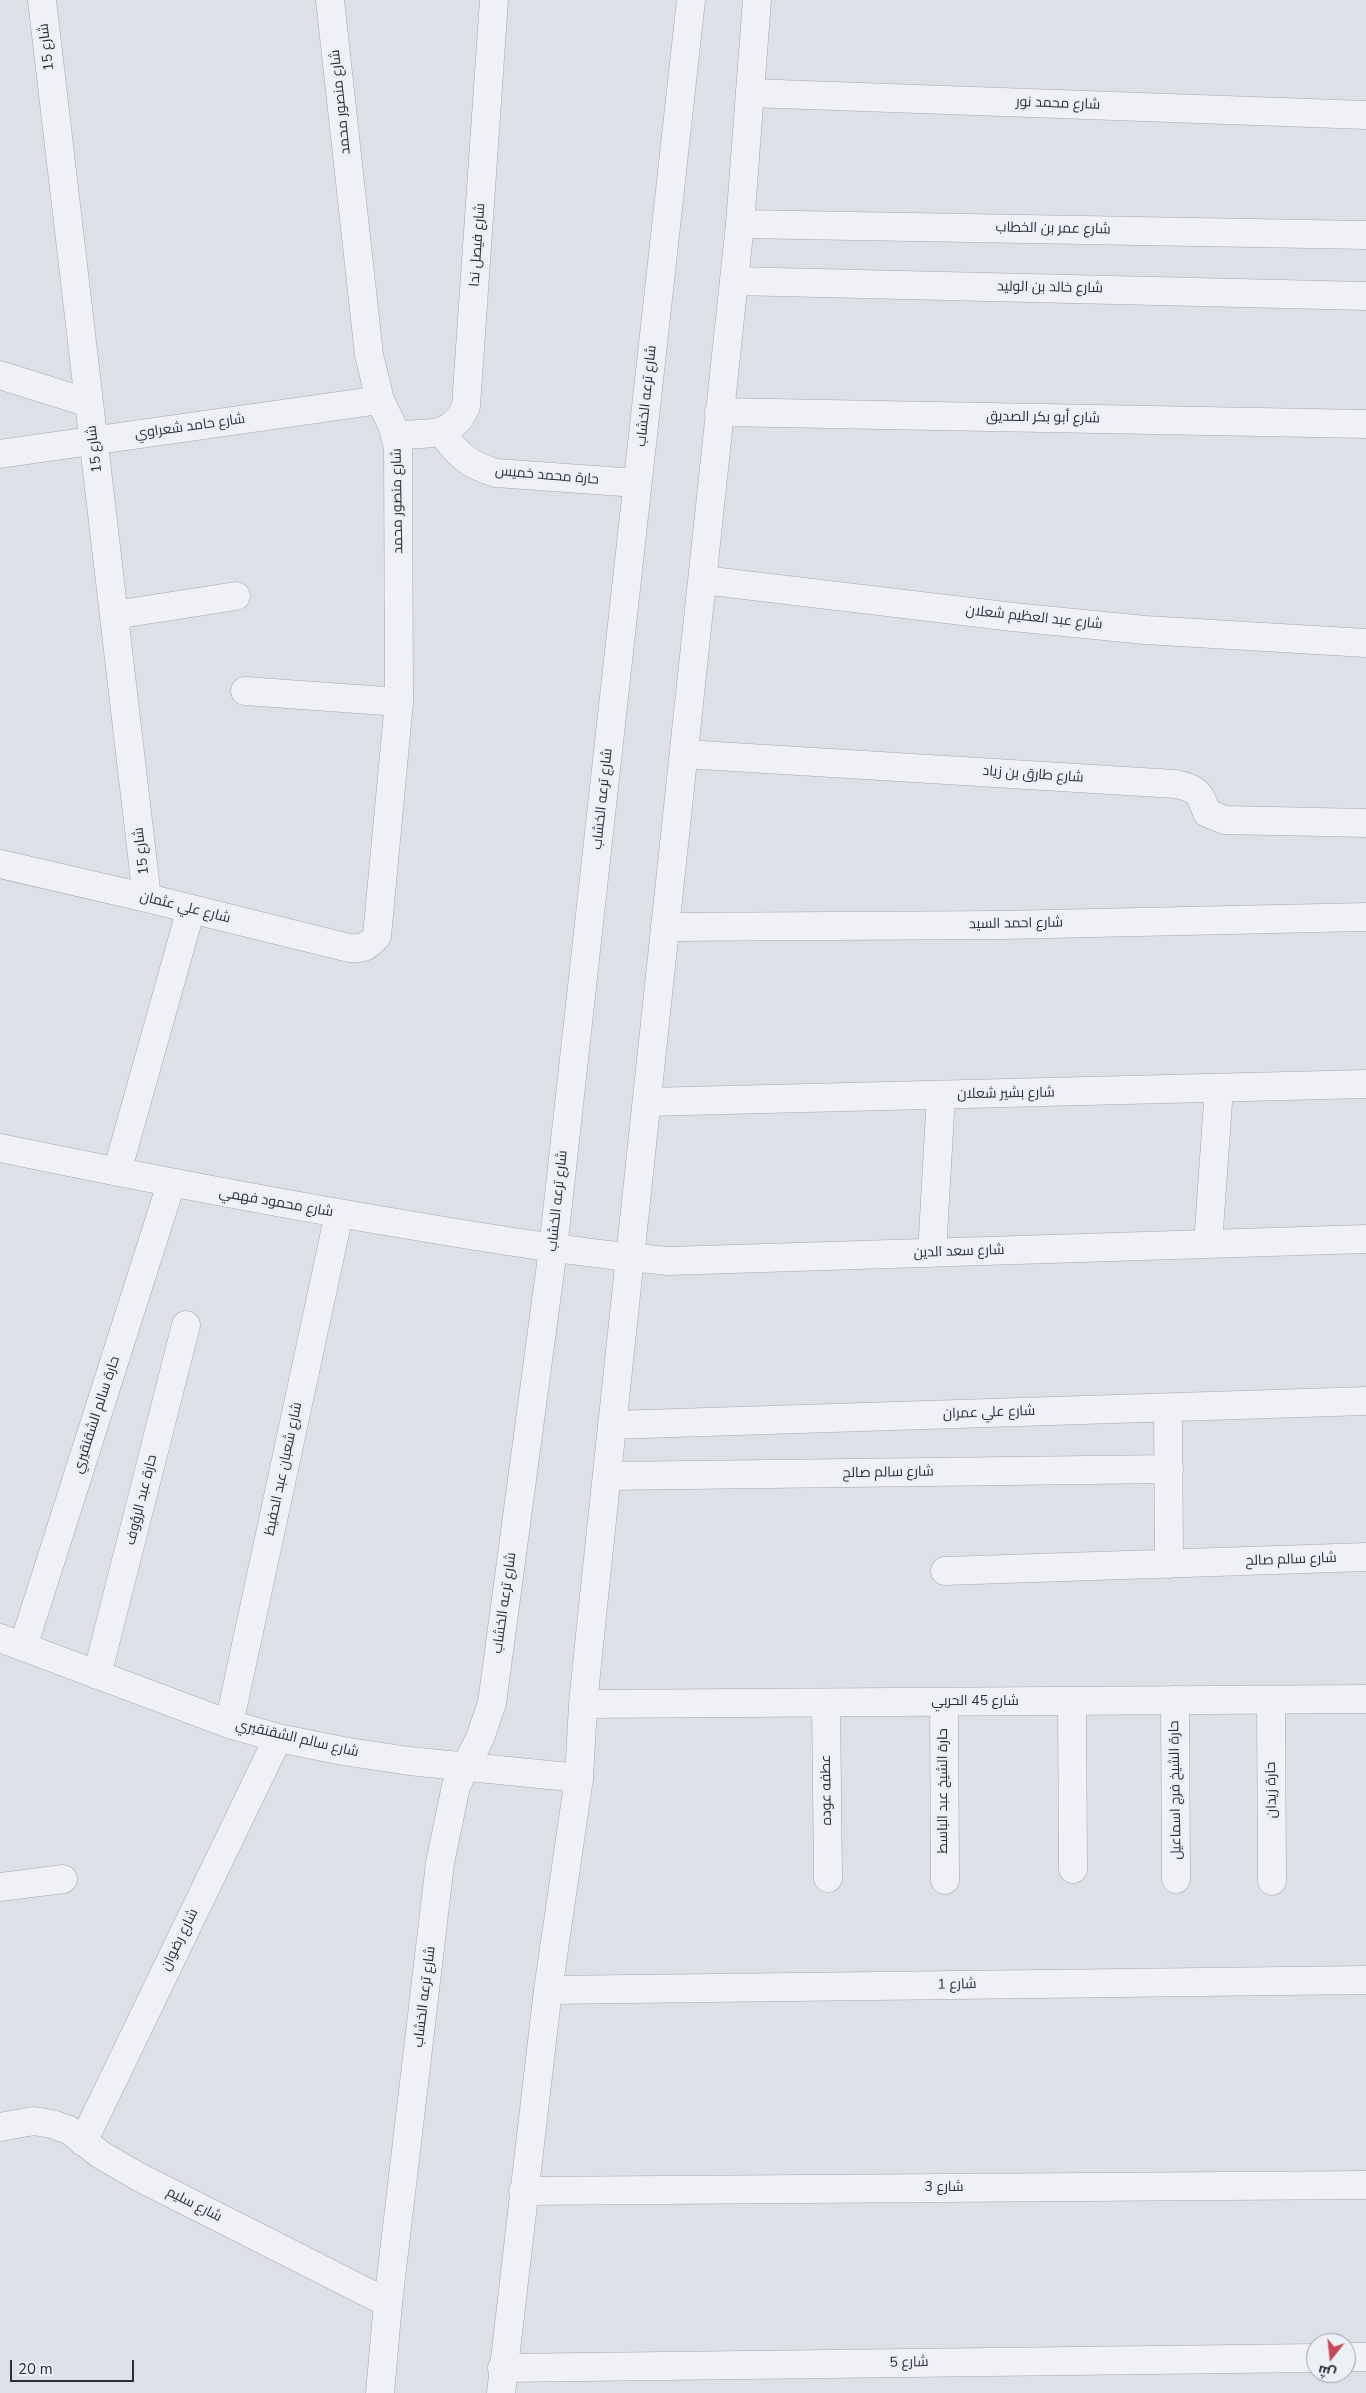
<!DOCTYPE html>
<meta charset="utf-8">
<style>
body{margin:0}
#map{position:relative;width:1366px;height:2393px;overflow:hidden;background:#dde0e6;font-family:"Nunito Sans",Cairo,sans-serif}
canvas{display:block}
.north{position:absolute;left:1306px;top:2333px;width:50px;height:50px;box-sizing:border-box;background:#eceff4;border:1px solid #9ea2aa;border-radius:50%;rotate:196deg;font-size:14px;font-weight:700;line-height:20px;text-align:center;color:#282e3b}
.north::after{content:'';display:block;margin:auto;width:18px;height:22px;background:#c44a57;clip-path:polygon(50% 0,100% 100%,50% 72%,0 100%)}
.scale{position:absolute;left:10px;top:2360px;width:124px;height:22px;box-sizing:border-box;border:2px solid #282e3b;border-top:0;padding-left:6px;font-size:15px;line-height:18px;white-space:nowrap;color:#282e3b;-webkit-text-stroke:4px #eceff4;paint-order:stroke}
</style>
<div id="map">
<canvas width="1366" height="2393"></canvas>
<div class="north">ش</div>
<div class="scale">20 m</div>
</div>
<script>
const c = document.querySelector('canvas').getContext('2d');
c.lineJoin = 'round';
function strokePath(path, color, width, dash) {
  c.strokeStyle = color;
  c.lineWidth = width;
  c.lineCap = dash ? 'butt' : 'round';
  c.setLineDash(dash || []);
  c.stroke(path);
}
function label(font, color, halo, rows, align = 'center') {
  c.font = font + ' "Nunito Sans",Cairo,sans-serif';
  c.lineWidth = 5;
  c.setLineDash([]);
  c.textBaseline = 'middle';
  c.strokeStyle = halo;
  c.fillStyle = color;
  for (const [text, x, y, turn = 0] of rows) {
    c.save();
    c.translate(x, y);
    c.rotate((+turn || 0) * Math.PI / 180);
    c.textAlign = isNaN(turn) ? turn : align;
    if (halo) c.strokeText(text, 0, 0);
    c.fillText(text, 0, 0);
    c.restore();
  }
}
const minor = new Path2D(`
 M42,0L147,898
 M750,93L1366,115
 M740,224L1366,235
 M734,281L1366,296
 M0,375L89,403
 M719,412L1366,424
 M442,432C456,454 471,466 496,473L637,483
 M396,435C425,433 453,439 466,406L494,0
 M0,454L380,400
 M703,580L1013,617L1145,630L1366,643
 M114,615L236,596
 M245,691L399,702
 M684,754L1175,784C1197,788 1200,793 1207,813L1225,820L1366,823
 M0,864L147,898L349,948C362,949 368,947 377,936L399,702L398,447L392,425L380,400L369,355L330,0
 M665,927L1003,925L1366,917
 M647,1102L1366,1084
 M0,1148C140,1177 280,1204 421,1227C503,1241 585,1254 669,1261L1366,1239
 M117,1172L191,909
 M1208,1244L1219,1088
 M932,1253L941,1095
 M1168,1408L1169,1564
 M612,1425L1366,1401
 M607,1476L1169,1469
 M945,1571L1366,1557
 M0,1638L229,1724L278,1738L343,1751L409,1761L579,1778
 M23,1647L171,1184
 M97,1675L186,1325
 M1175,1700L1176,1879
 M1271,1700L1272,1881
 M1072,1701L1073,1869
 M944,1702L945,1880
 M826,1703L828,1878
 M229,1724L339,1214
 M0,1887L63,1879
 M548,1990L1366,1980
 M0,2127L34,2121L52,2124L69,2130L101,2155L139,2177L388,2303
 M83,2142L278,1738
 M523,2191L1366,2185
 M1346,2357H1366
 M502,2368L1316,2358`);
const tertiary = new Path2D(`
 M583,1704L1366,1699
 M380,2393L388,2303L440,1863L456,1786L480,1738L492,1703L553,1249L691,0
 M501,2393L548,1990L579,1778L583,1704L596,1577L740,224L757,0`);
strokePath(minor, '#a3a7af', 29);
strokePath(tertiary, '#a3a7af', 29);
strokePath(minor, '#f0f1f5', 28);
strokePath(tertiary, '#f0f1f5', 28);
label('14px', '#282e3b', '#eceff4', [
 ["شارع 15",47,47,-97],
 ["شارع منصور محمد",341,102,-96],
 ["شارع محمد نور",1058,104,2],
 ["شارع عمر بن الخطاب",1053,229,1],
 ["شارع فيصل ندا",478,245,-86],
 ["شارع خالد بن الوليد",1050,288,1],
 ["شارع ترعه الخشاب",647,396,-84],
 ["شارع أبو بكر الصديق",1043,418,1],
 ["شارع حامد شعراوي",190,427,-8],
 ["شارع 15",95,449,-97],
 ["حارة محمد خميس",547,476,5],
 ["شارع منصور محمد",398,501,-91],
 ["شارع عبد العظيم شعلان",1034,618,6],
 ["شارع طارق بن زياد",1033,775,4],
 ["شارع ترعه الخشاب",603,799,-84],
 ["شارع 15",142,851,-97],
 ["شارع علي عثمان",185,908,14],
 ["شارع احمد السيد",1016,924,-1],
 ["شارع بشير شعلان",1006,1094,-1],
 ["شارع ترعه الخشاب",558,1201,-84],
 ["شارع محمود فهمي",276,1203,10],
 ["شارع سعد الدين",959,1252,-2],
 ["شارع علي عمران",989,1413,-2],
 ["حارة سالم الشقنقيري",97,1415,-72],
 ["شارع شعبان عبد الحفيظ",284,1469,-78],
 ["شارع سالم صالح",888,1473,-1],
 ["حارة عبد الرؤوف",142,1500,-76],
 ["شارع سالم صالح",1291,1560,-2],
 ["شارع ترعه الخشاب",505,1603,-82],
 ["شارع 45 الحربي",975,1702],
 ["شارع سالم الشقنقيري",297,1739,13],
 ["عطفه عوده",827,1790,-91],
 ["حارة الشيخ فرج اسماعيل",1176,1790,-91],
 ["حارة زيدان",1272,1790,-91],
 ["حارة الشيخ عبد الباسط",944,1791,-90],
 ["شارع رضوان",180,1940,-64],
 ["شارع 1",957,1985,-1],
 ["شارع ترعه الخشاب",425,1997,-83],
 ["شارع 3",944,2188],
 ["شارع سليم",194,2205,27],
 ["شارع 5",909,2363,-1]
]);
</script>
